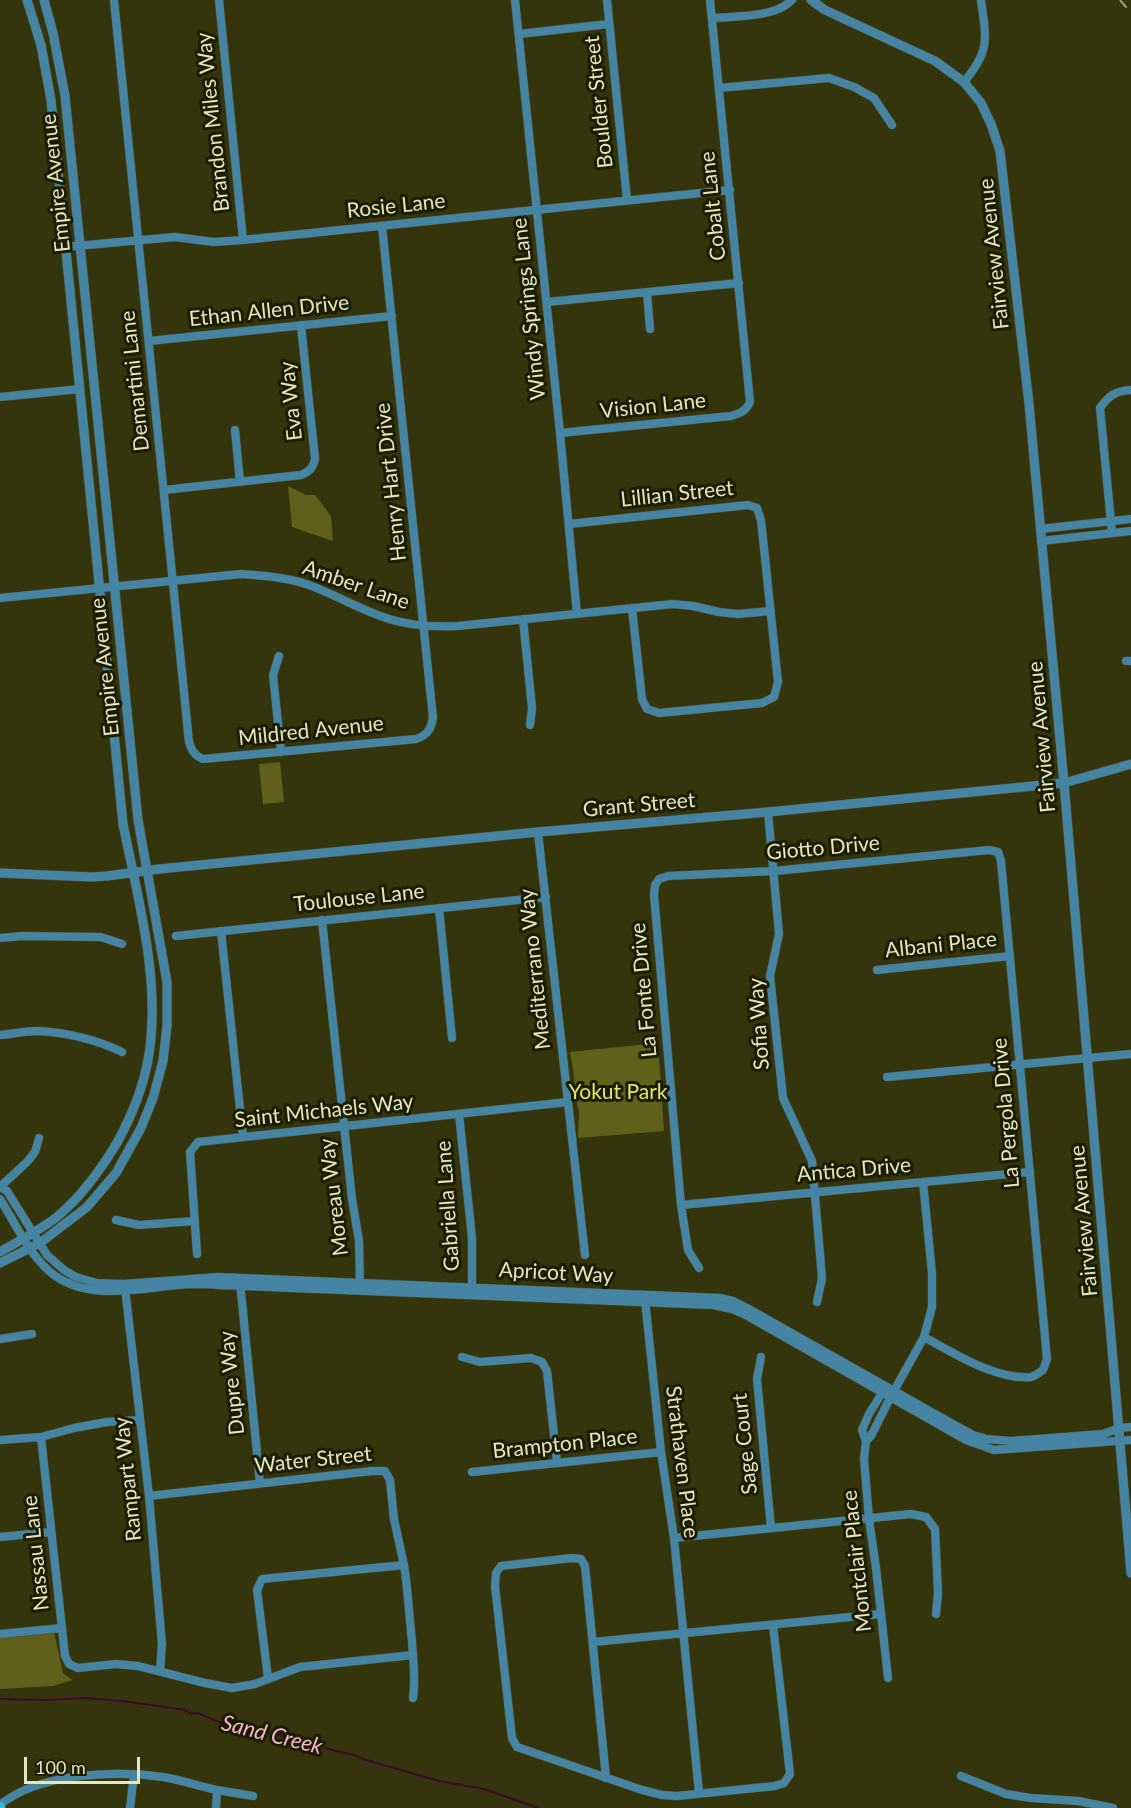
<!DOCTYPE html>
<style>
body{margin:0}
#map{position:relative;width:1131px;height:1808px;overflow:hidden;background:#34350d;font-family:Lato,sans-serif}
canvas{display:block}
.scale{position:absolute;left:24px;top:1757px;width:116px;height:27px;box-sizing:border-box;border:3px solid #e4e6c2;border-top:0;padding-left:8px;font-size:18px;line-height:21px;white-space:nowrap;color:#e4e6c2;-webkit-text-stroke:4px #1b1c00;paint-order:stroke}
</style>
<div id="map">
<canvas width="1131" height="1808"></canvas>
<div class="scale">100 m</div>
</div>
<script>
const c = document.querySelector('canvas').getContext('2d');
c.lineJoin = 'round';
function paint(path, color) {
  c.fillStyle = color;
  c.fill(path, 'evenodd');
}
function strokePath(path, color, width, dash) {
  c.strokeStyle = color;
  c.lineWidth = width;
  c.lineCap = dash ? 'butt' : 'round';
  c.setLineDash(dash || []);
  c.stroke(path);
}
function label(font, color, halo, rows, align = 'center') {
  c.font = font + ' Lato,sans-serif';
  c.lineWidth = 6;
  c.setLineDash([]);
  c.textBaseline = 'middle';
  c.strokeStyle = halo;
  c.fillStyle = color;
  for (const [text, x, y, turn = 0] of rows) {
    c.save();
    c.translate(x, y);
    c.rotate((+turn || 0) * Math.PI / 180);
    c.textAlign = isNaN(turn) ? turn : align;
    if (halo) c.strokeText(text, 0, 0);
    c.fillText(text, 0, 0);
    c.restore();
  }
}
paint(new Path2D(`
 M288,486L306,495H315L331,516L333,541L292,527Z
 M280,762L284,802L263,804L259,764Z
 M658,1043L664,1131L578,1138L579,1112L575,1095L574,1075L570,1052Z
 M54,1632L63,1673L73,1680L53,1686L0,1689V1636Z`), '#5f601a');
strokePath(new Path2D(`
 M0,1699L44,1700L87,1698L131,1702L185,1710L191,1714L197,1713L227,1725L251,1731H268L270,1733C291,1737 311,1743 332,1750C342,1753 354,1753 363,1759L439,1781L484,1789L538,1808`), '#410629', 2);
const minor = new Path2D(`
 M114,0L189,742C192,751 194,755 203,759L416,739C427,735 431,730 433,718L382,226
 M219,0L243,240
 M515,0L560,433L577,614
 M607,0L627,200
 M712,18C736,16 775,18 792,0
 M519,34L609,24
 M964,82C991,50 986,38 981,0
 M719,88L829,78L854,87L874,98L892,125
 M65,247L175,237L214,242L243,240L730,190
 M647,292L650,329
 M547,302L739,283
 M149,341L392,316
 M0,397L80,389
 M235,430L240,482
 M560,433L731,416C741,413 746,411 750,402L710,0
 M164,490L301,475C309,472 313,468 315,459L301,325
 M569,524L748,505L757,508L761,520L778,682L774,697L762,703L659,713L647,709L642,699L632,608
 M1040,529L1131,519
 M1112,533L1100,408C1109,395 1116,391 1131,390
 M1041,541L1131,531
 M0,598L241,574C263,576 287,577 309,585C336,595 361,610 389,619C411,626 435,627 458,626L673,604L693,606L719,612L738,614L771,611
 M523,619L532,708L530,725
 M279,656L273,675L281,752
 M1126,661H1131
 M768,812L779,934L770,976L783,1098L812,1161L822,1278L817,1302
 M538,832L585,1255
 M439,908L452,1038
 M322,920L352,1199L359,1241L360,1286
 M221,931L243,1137
 M176,936L546,897
 M0,938L23,936L101,937L122,944
 M877,970L1010,956
 M0,1035C12,1034 26,1031 38,1031C65,1032 98,1040 122,1052
 M887,1077L1131,1054
 M459,1114L472,1238V1292
 M0,1187L7,1191L47,1255L64,1270L76,1277L97,1283L124,1284L218,1277L721,1298L733,1301L747,1308L942,1418L973,1435L986,1439L1011,1441L1103,1434L1120,1428L1131,1427
 M0,1187L27,1162L35,1152L39,1138
 M0,1199C15,1223 28,1252 49,1271C88,1305 146,1286 191,1284C200,1284 209,1284 218,1285L713,1305L732,1309L744,1314L966,1440L994,1450L1131,1440
 M681,1205L1030,1172
 M116,1220L139,1225L195,1221
 M197,1254L190,1152L198,1142L568,1102
 M699,1268L688,1250L681,1205L654,895L655,885L659,879L668,876L774,871L989,850L998,852L1001,861L1047,1359L1043,1370C1039,1373 1035,1376 1031,1377C995,1380 954,1353 924,1337
 M240,1282L260,1483
 M125,1288L149,1496L162,1644L160,1671
 M645,1300L661,1452L674,1538L699,1793
 M0,1339L32,1334
 M462,1357L480,1362L531,1358L542,1362L547,1371L557,1463
 M761,1357L757,1379L771,1528
 M882,1393L869,1414L862,1430L866,1441L864,1459L869,1519L876,1568L888,1678
 M41,1437L65,1656L69,1664L78,1668L116,1664L138,1666L205,1683L232,1688L255,1684L300,1667L413,1655
 M0,1440L41,1437L74,1428L107,1422L139,1420
 M866,1441L871,1436L890,1398L924,1337L932,1307V1273L923,1182
 M472,1472L661,1452
 M149,1496L372,1471H385L390,1480L394,1519L404,1565
 M0,1537L51,1532
 M674,1538L911,1514L926,1517L935,1529L938,1593L936,1614
 M0,1634L62,1628
 M593,1642L881,1614
 M268,1678L257,1590L262,1579L404,1565C408,1590 409,1615 412,1641C413,1660 416,1679 413,1698
 M961,1776L1006,1794L1031,1798L1078,1801L1113,1808
 M606,1778L585,1566L581,1559L572,1558L501,1566L496,1573L495,1586L512,1738L517,1747L642,1790L662,1795L677,1796L775,1786L784,1783L790,1774L773,1625
 M0,1805C38,1773 116,1770 163,1777C181,1780 199,1786 217,1790C229,1792 241,1794 253,1796
 M130,1808L134,1774
 M216,1808L217,1790`);
const tertiary = new Path2D(`
 M811,0L825,10L935,61L964,82L981,103L991,124L1000,151L1029,404L1064,783L1131,1573
 M0,873L91,877L107,876L159,869L538,832L768,812L1064,783L1131,764
 M0,1252C20,1240 41,1230 58,1216C83,1195 102,1168 118,1141C132,1115 143,1088 148,1060C162,984 138,899 123,824L51,100L41,45L27,0
 M0,1263L40,1243L87,1207L116,1173L141,1128L153,1098L163,1061L167,1026V982L138,820L65,96L53,33L44,0`);
const secondary = new Path2D(`
 M0,1807V1808`);
strokePath(minor, '#50512a', 9);
strokePath(tertiary, '#50512a', 10);
strokePath(secondary, '#50512a', 12);
strokePath(minor, '#4585a3', 8);
strokePath(tertiary, '#4585a3', 9);
strokePath(secondary, '#43b3e4', 10);
strokePath(new Path2D(`
 M1120,0L1131,13`), '#9fa17b', 2, [10, 10]);
label('21px', '#e4e6c2', '#1b1c00', [
 ["Boulder Street",599,102,-96],
 ["Brandon Miles Way",213,122,-96],
 ["Empire Avenue",56,183,-96],
 ["Rosie Lane",396,206,-6],
 ["Cobalt Lane",713,206,-96],
 ["Fairview Avenue",994,254,-96],
 ["Windy Springs Lane",529,309,-96],
 ["Ethan Allen Drive",269,311,-6],
 ["Demartini Lane",135,381,-96],
 ["Eva Way",291,401,-96],
 ["Vision Lane",653,406,-6],
 ["Henry Hart Drive",391,482,-96],
 ["Lillian Street",677,494,-6],
 ["Amber Lane",356,585,19],
 ["Empire Avenue",105,667,-96],
 ["Mildred Avenue",311,731,-6],
 ["Fairview Avenue",1042,737,-95],
 ["Grant Street",639,805,-5],
 ["Giotto Drive",823,848,-5],
 ["Toulouse Lane",359,898,-6],
 ["Albani Place",941,945,-6],
 ["Mediterrano Way",535,969,-96],
 ["La Fonte Drive",644,990,-95],
 ["Sofia Way",759,1024,-94],
 ["Saint Michaels Way",324,1111,-6],
 ["La Pergola Drive",1006,1113,-95],
 ["Antica Drive",854,1170,-5],
 ["Moreau Way",334,1197,-97],
 ["Gabriella Lane",448,1206,-94],
 ["Fairview Avenue",1084,1221,-95],
 ["Apricot Way",556,1273,3],
 ["Dupre Way",232,1383,-96],
 ["Brampton Place",565,1444,-6],
 ["Sage Court",745,1444,-96],
 ["Water Street",313,1460,-6],
 ["Strathaven Place",682,1462,83],
 ["Rampart Way",128,1479,-96],
 ["Nassau Lane",36,1553,-96],
 ["Montclair Place",857,1561,-96]
]);
label('21px', '#e3e769', '#1b1c00', [
 ["Yokut Park",618,1092]
]);
label('italic 22px', '#f9b4d3', '#1b1c00', [
 ["Sand Creek",272,1735,14]
]);
</script>
